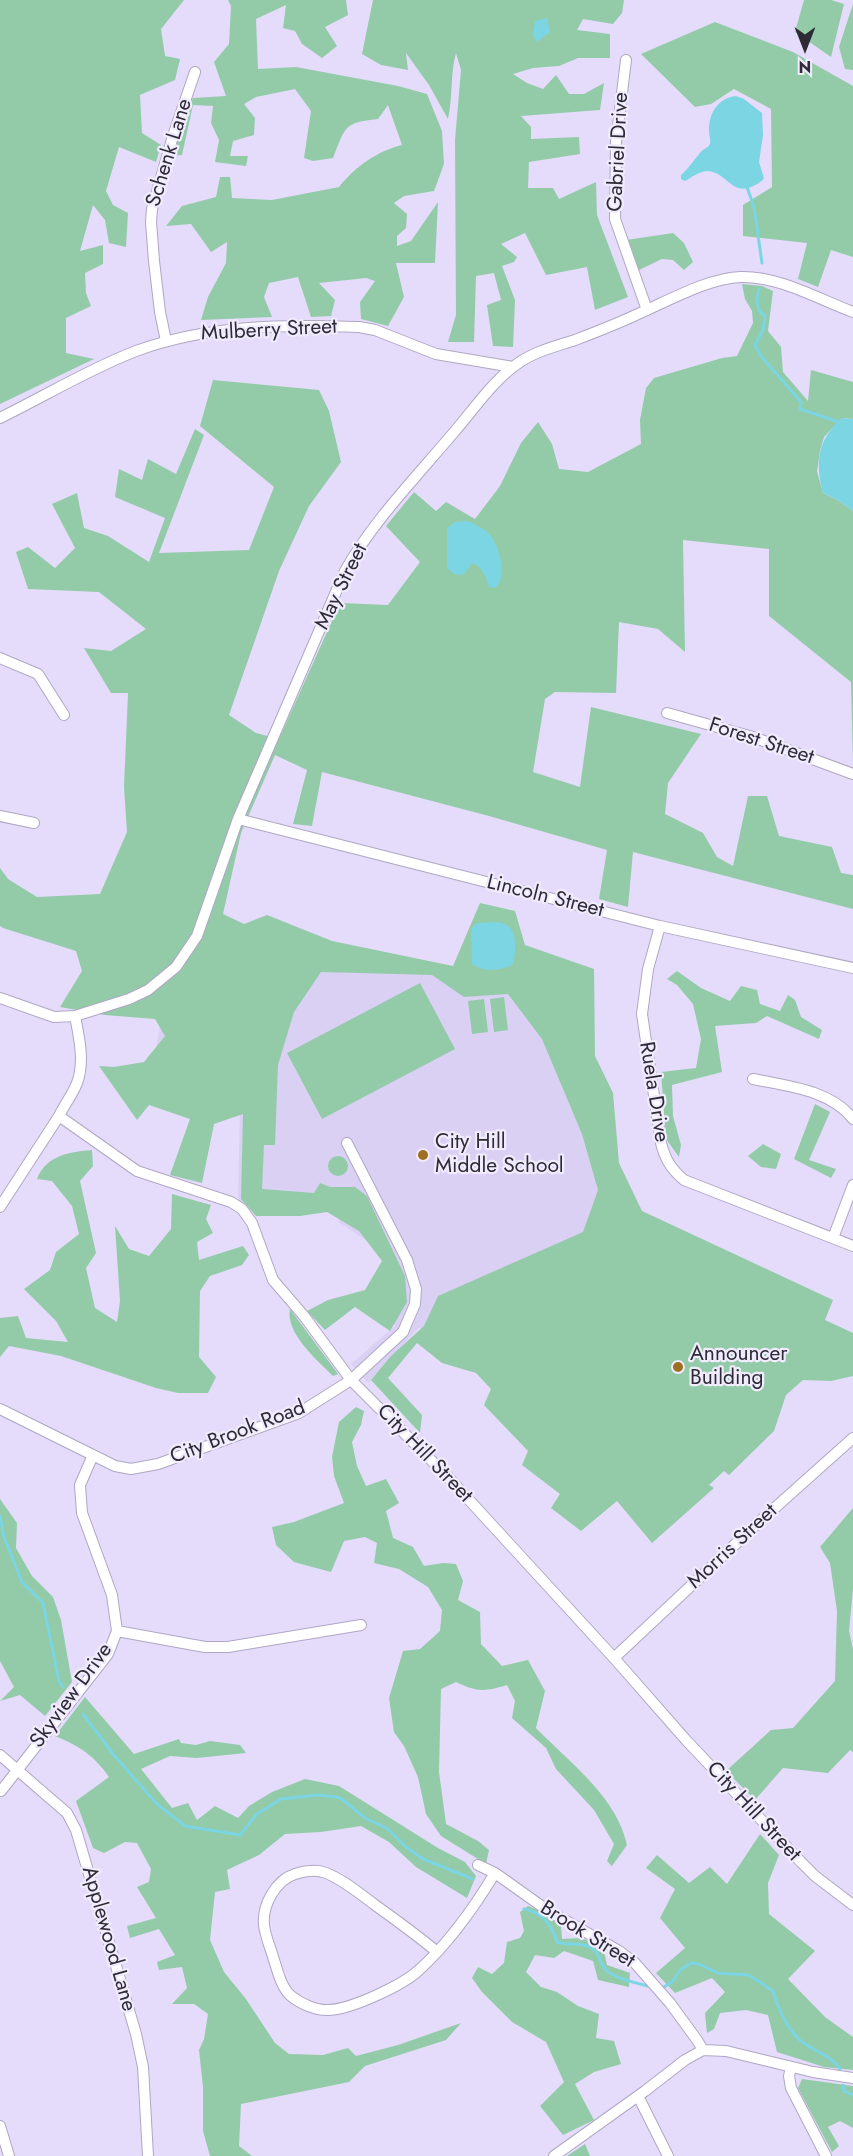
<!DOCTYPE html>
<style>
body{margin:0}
#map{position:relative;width:853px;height:2156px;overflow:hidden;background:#e4dcfa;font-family:Jost,sans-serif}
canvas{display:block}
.north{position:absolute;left:775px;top:18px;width:60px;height:60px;-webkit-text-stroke:4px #f0ebfd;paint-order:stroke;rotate:180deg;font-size:16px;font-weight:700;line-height:24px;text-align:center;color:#2e2b36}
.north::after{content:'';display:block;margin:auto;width:21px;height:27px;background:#2e2b36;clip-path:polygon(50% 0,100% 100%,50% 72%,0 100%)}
</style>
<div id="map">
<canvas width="853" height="2156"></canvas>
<div class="north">N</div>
</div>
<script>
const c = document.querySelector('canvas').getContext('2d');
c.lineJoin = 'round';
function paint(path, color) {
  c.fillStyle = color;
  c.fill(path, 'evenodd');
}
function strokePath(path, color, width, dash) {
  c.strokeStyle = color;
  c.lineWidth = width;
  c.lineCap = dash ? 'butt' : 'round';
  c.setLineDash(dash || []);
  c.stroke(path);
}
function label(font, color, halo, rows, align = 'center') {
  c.font = font + ' Jost,sans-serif';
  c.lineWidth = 4.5;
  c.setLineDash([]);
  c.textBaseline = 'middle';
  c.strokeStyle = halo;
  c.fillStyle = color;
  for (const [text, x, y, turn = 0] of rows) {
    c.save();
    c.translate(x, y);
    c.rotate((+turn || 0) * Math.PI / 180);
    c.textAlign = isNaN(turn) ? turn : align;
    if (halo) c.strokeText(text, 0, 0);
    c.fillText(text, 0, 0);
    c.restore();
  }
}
paint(new Path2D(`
 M202,947L547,985L609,1109L602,1224L490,1383L419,1327L368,1383L351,1364L395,1326L367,1292L390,1257L339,1222L341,1210L257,1214L238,1199L240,1111L154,1062L166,989Z`), '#dad0f4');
paint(new Path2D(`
 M0,0H184L161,29L165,56L180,59L175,80L140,95L142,133L161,145L156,162L119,147L106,191L113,205L128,213L126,247L109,243L105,220L93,205L80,251L103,245V264L85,273L86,293L91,306L66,318V353L94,359L0,404Z
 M228,0H346L348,15L325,27L337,46L322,58L302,44L295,31L283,28L286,5L256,19L258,69L296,67L398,86L427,94L442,131L444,164L434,191L404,196L394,203L407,214L406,228L397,236V246L411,241L438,202L435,263H396L404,297L388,326L361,319L360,302L375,281L366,278L319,283L335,300L331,316L311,317L298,277L269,283L264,297L272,317L201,320L208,297L226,263L227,242L211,252L191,224L166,226L182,206L216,197L220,177H230L232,198L272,200L339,187C355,167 377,151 402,145L388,105L378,119C343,123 346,126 333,158L313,161L304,158L311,111L295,89L256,97L244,104L255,118L254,135L233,141L230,156H248L246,166L215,162L219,140L211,123L213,106L193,105L182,155L167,156L193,98L226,96L214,62L229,44L231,6Z
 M373,0H624L622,13L613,24L583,19L577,30L610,34V58H578L559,66L533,68L513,74L527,83L543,89L556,75L569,94H584L604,83L600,110L521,116L531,127V139L579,137L580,154L529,162L528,188H553L559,199L596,182L597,215L628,297L595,310L587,267L546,275L525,233L501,244L517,257L514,262L502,266L515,300L513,347L493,346L487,305L501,300L494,273L476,276L474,342H448L456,315L455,140L461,70L456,53C450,75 453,97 448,119L429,85L406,53L408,70L381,65L362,54Z
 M804,0H831L844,4L831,57L795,32Z
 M853,4V70L845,69L839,47Z
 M715,22L793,52L853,86V257L831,250L818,287L798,279L807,243L743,236V205L772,187L771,109L734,89L711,104L695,107L641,54Z
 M673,233L684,243L693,262L684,270L673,260L662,259L639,270L626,240Z
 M742,284L762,286L773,291L768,331L781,347L783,372L808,401L811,370L853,382V419L842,418L824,437L820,451L817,471L823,493L838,500L853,511V763L851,682L769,616V549L683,540L685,652L658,629L619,622L616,693L555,692L545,699L533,772L580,787L591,707L701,734L668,783L665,814L703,833L717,857L733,866L748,796H767L779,836L832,847L841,873L853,875V909L633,852L628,907L599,899L607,850L489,816L322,772L312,826L293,824L307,770L275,755L241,833L223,914L244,924L267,915L332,941L453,966L480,903L515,911L525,945L594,969L595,1056L613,1093L619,1163L642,1211L833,1300L825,1320L853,1333V1376L831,1381L803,1380L786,1395L774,1431L729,1475L724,1471L709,1485L714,1488L652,1543L617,1501L581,1531L551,1508L560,1494L522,1465L528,1451L484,1405L491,1389L476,1373L442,1363L417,1343L388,1378L422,1415L420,1433L371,1380L391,1356L424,1326L438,1296L583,1232L598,1190L582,1134L542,1039L508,994L464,997L432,975L321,972L294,1012L278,1065L275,1145H264L262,1189L314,1193L320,1183L330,1187H355L367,1196L405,1276L407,1302L390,1331L355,1307L325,1330L307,1311L328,1300L365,1290L382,1261L359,1231L327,1212L300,1216H256L241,1199L243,1114L214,1124L202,1183L170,1175L190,1119L149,1105L137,1120L99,1066L114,1067L144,1062L165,1036L155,1019L105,1015L60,1007L82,971L76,951L3,928L0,926V868L8,879L37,897L100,894L127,832L124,787L128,693H111L84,648L111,651L146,629L99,592L28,589L16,552L28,547L55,568L75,548L52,504L77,493L84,528L108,536L149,562L165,518L115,497L119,469L142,480L148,459L176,474L195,429L204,435L159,553L249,550L274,487L200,426L213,380L319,390L329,411L341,462L309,506L279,571L229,715L256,733L279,739L340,603L388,605L420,562L386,526L414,492L436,511L446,502L475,519L500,486L521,443L538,422L552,444L559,469L588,472L641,444L640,420L646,388L654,378L722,358L737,356L753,323L752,311L745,299Z
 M677,971L701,988L730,1001L741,986L757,990L760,1004L780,1011L788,995L795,1000L801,1017L822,1030L819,1039L767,1016L756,1023L715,1026L722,1072L672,1085L673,1116L681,1145L679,1157L666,1139L661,1072L696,1068L701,1039L693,1004L677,985L667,979Z
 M420,983L455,1049L322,1119L287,1053Z
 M504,997L508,1030L494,1032L490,999Z
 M484,999L488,1032L472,1034L468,1001Z
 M815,1104L830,1112L809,1160L836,1169L831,1178L794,1159Z
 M763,1144L781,1154L776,1169L761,1167L748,1156Z
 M92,1150L93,1166L80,1181L96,1253L86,1268L95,1308L117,1322L120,1301L115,1226L129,1249L149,1256L171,1229L172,1194L211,1205L206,1219L213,1233L197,1242L199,1260L243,1246L249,1255L242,1265L210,1276L200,1291L199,1357L216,1377L208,1393H178L156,1388L61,1356L9,1346L0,1357V1318L18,1316L26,1338L68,1342L56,1321L24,1289L50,1270L56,1252L79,1234L72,1206L52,1181L37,1179C46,1155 70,1152 92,1150Z
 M328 1166a10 10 0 1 1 20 0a10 10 0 1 1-20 0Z
 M290,1309L338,1374L333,1376C318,1361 285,1333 290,1309Z
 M356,1407L364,1411L361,1425L352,1442L357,1466L366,1486L386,1479L399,1503L386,1511L393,1538L413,1547L424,1566L443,1563L456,1564L463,1581L458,1600L480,1612L481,1644L502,1666L528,1660L545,1691L536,1728C569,1762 617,1797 627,1845L612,1866L607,1861L614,1844L594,1810L556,1769L546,1748L512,1718L515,1701L507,1685C484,1692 477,1692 456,1682L441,1689L439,1772L446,1824L478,1841L489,1850L486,1864L441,1836L426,1814L418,1777L404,1746L394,1732L389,1698L403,1651L420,1649L440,1631L442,1610L428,1587L399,1569L374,1563L377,1543L365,1537L344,1541L331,1572L294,1562L276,1545L272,1527L294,1522L344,1503L334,1476L332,1457L339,1422Z
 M0,1499L17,1523L16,1548L32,1576L53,1597L61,1620L72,1682L45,1716L20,1695L0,1701L14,1687L0,1661Z
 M853,1508V1589L849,1631L853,1649V1752L850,1750L828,1773L783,1768L755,1800L726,1771L771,1730L793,1728L835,1681L837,1611L830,1563L820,1547Z
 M85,1697L134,1754L179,1739L181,1743L196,1745L210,1741L240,1745L246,1753L197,1758L170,1756L141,1769L172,1808L188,1803L197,1820L215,1806L238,1818L249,1806L272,1792L305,1779L339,1786L438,1848L465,1862L476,1876L467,1898L416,1867L389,1842L361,1826L321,1832L285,1834L259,1855L227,1870L230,1889L215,1892L210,1940L224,1972L246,1999L275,2043L289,2054L323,2055L348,2048L356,2056L398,2045L461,2023L446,2040L365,2066L349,2082L241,2104L239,2146L252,2156H210L203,2131V2087L199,2050L204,2039L208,2014L194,2004H172L187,1988L182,1967L159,1970L157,1962L175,1955L159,1929L130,1938L127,1926L156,1918L137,1887L149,1882L151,1869L137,1843L125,1842L104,1853L93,1848L76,1801L109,1777C94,1755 79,1746 55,1736Z
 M760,1834L779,1855L768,1883L769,1914L815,1951L788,1979L825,2017L853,2037V2070L824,2067L777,2052L768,2015L746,2010L720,2013L714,2029L707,2033L705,2013L725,1992L712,1978L675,1993L656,1973L685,1948L660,1918L675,1889L646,1868L657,1855L689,1883L710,1867L727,1884Z
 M528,1906L540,1911L561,1926L562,1939L580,1938L597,1943L604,1952L607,1965L630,1973L629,1987L598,1980L593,1961L564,1951L554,1958L535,1955L526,1972L541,1987L557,1992L578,2006L599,2014L596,2038L614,2041L621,2064L594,2072L575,2084L594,2120L563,2135L540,2106L564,2082L546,2042L512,2022L482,1992L472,1978L478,1967L492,1974L504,1963L507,1942L520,1938L524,1931L520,1912Z
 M802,2079L853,2086V2128L840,2121L828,2127L839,2146L832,2152L798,2088Z
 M585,2144L590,2156H567Z`), '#93cba9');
paint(new Path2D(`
 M547,18L550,32L537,42L533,35L535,21Z
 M736,96L744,99L762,113L763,135L759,162L764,178C761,182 758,184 753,186C732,197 726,171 707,171C698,172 692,177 685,181L681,179V175C689,168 693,161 700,153C702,149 709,148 710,144C711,141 709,134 709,130C709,113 718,98 736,96Z
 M842,418L853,419V511L838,500L823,493C815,462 817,440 842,418Z
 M468,521C474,524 481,527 486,531C499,541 509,578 495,588L489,587C486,577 482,566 472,563C466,571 466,577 454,574L447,568V528L455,522Z
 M479,923C486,923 497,921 504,924C518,928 517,954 512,965C500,971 483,972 472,964L471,930L474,925Z`), '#7bd5e3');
strokePath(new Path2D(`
 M747,187L754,207L762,263
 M759,289L757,299L759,311L765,316L763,330L755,345L760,355L801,402L800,409L842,423
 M0,1516L4,1537L22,1582L43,1603L59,1681L63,1687
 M83,1714L113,1754L157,1804L185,1826L240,1835L257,1814L281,1799L318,1795L336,1797L342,1799L365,1818L388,1829L406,1847L423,1859L473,1879
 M524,1909C543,1913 552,1925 557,1942C568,1946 580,1942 590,1947C600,1952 599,1963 606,1970C616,1979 634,1982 647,1986
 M664,1987L673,1981L680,1970L691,1963L699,1964L718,1973L749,1975L773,1991C778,2008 787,2029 801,2041C814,2051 832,2056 840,2069
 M843,2085L844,2091L853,2095`), '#7bd5e3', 3);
const minor = new Path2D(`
 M626,60L616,142L615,219L647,310
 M166,341L160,312L154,261L151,222L152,209L173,136L195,72
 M0,418C45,396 89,369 136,351C207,325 283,324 359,327L375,330L436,354L513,367
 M0,658L38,674L64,715
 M667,713L753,737L853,774
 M0,816L34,823
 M238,819L660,926L853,968
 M660,926L648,969L642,1014L661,1143C665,1159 671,1169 684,1180L853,1246
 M0,998L54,1017L75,1016L129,999L148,990L176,967L197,936L238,819L345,571C373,521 418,475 455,431C475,408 494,379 520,362C536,351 557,346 575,340C596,332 617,324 638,314C668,301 708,278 741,277C779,276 818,299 853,312
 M75,1016C79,1037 85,1062 77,1083C73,1094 64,1105 59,1116L137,1171L231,1202L242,1209L252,1223L273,1280L304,1316L351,1380L448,1477L614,1658L686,1740L801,1862L815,1876L853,1905
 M753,1079C787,1086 831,1090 853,1119
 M0,1207L59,1116
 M833,1238L853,1185
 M0,1409L115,1466L131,1469L158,1464L299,1413L351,1380L403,1332L415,1304L416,1289L407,1260L347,1143
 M117,1631L205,1647H228L361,1625
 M614,1658L759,1522L853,1438
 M0,1755L67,1813L76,1830L136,2034L143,2067L148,2156
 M1,1791L108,1654L117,1631L112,1595L82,1513L80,1485L93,1455
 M478,1865L495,1873L547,1910L619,1951L634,1962L670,2003L697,2040L703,2050
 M437,1952C417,1935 396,1920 375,1905C360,1894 344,1880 326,1873C316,1869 305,1871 295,1874C276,1880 262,1905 264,1925C265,1936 271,1949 274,1960C278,1972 281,1987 291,1996C301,2004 317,2011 329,2010C352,2009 403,1985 419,1970C448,1944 475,1906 495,1873
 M791,2067L789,2076L791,2088L826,2156
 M638,2096L668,2156
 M0,2126L9,2156
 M554,2156L645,2091L685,2060L703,2050L726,2051L813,2072L853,2078`);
strokePath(minor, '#afa7c3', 12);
strokePath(minor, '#fff', 10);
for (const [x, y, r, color] of [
 [423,1155,6,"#9e6e21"],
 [678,1367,6,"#9e6e21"]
]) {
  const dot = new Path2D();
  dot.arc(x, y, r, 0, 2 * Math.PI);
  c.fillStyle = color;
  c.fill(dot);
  strokePath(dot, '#f0ebfd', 2);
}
label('21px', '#2e2b36', '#f0ebfd', [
 ["Gabriel Drive",619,152,-87],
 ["Schenk Lane",170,153,-73],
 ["Mulberry Street",269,331,-3],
 ["May Street",342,587,-64],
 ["Forest Street",761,742,18],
 ["Lincoln Street",545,897,14],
 ["Ruela Drive",653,1092,81],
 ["City Brook Road",238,1433,-21],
 ["City Hill Street",424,1454,46],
 ["Morris Street",733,1547,-43],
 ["Skyview Drive",72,1696,-54],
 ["City Hill Street",753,1812,47],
 ["Brook Street",587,1935,32],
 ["Applewood Lane",108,1939,74]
]);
label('21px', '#2e2b36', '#f0ebfd', [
 ["City Hill",435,1143],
 ["Middle School",435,1167],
 ["Announcer",690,1355],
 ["Building",690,1379]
], 'left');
</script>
